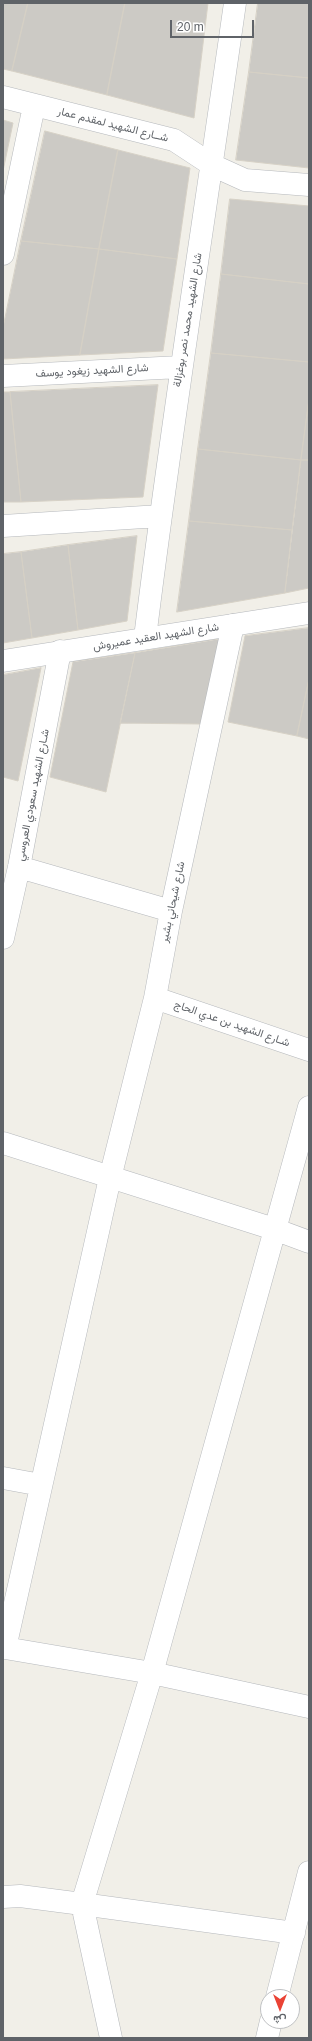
<!DOCTYPE html>
<meta charset="utf-8">
<style>
body{margin:0}
#map{position:relative;width:312px;height:2041px;overflow:hidden;background:#f1efe8;font-family:Arial,Vazirmatn,sans-serif}
canvas{display:block}
.frame{position:absolute;inset:0;border:4px solid #5f6368;pointer-events:none}
.north{position:absolute;left:260px;top:1989px;width:40px;height:40px;box-sizing:border-box;background:#fff;border:1px solid #bfc1c3;border-radius:50%;rotate:180deg;font-size:11px;font-weight:700;line-height:16px;text-align:center;color:#5f6368}
.north::after{content:'';display:block;margin:auto;width:14px;height:18px;background:#ea4335;clip-path:polygon(50% 0,100% 100%,50% 72%,0 100%)}
.scale{position:absolute;left:170px;top:20px;width:84px;height:18px;box-sizing:border-box;border:2px solid #5f6368;border-top:0;padding-left:5px;font-size:12px;line-height:14px;white-space:nowrap;color:#5f6368;-webkit-text-stroke:3px #fff;paint-order:stroke}
</style>
<div id="map">
<canvas width="312" height="2041"></canvas>
<div class="frame"></div>
<div class="north">ش</div>
<div class="scale">20 m</div>
</div>
<script>
const c = document.querySelector('canvas').getContext('2d');
c.lineJoin = 'round';
function paint(path, color) {
  c.fillStyle = color;
  c.fill(path, 'evenodd');
}
function strokePath(path, color, width, dash) {
  c.strokeStyle = color;
  c.lineWidth = width;
  c.lineCap = dash ? 'butt' : 'round';
  c.setLineDash(dash || []);
  c.stroke(path);
}
function label(font, color, halo, rows, align = 'center') {
  c.font = font + ' Arial,Vazirmatn,sans-serif';
  c.lineWidth = 4;
  c.setLineDash([]);
  c.textBaseline = 'middle';
  c.strokeStyle = halo;
  c.fillStyle = color;
  for (const [text, x, y, turn = 0] of rows) {
    c.save();
    c.translate(x, y);
    c.rotate((+turn || 0) * Math.PI / 180);
    c.textAlign = isNaN(turn) ? turn : align;
    if (halo) c.strokeText(text, 0, 0);
    c.fillText(text, 0, 0);
    c.restore();
  }
}
const building = new Path2D(`
 M3,3H28L12,71L3,69Z
 M28,3H125L107,95L12,71Z
 M125,3H208L194,118L107,95Z
 M258,3H309V78L249,72Z
 M249,72L309,78V168L236,160Z
 M3,120L13,123L3,171Z
 M45,131L118,150L99,249L21,241Z
 M118,150L190,168L177,259L99,249Z
 M230,199L309,206V284L221,274Z
 M21,241L99,249L80,355L3,359V328Z
 M99,249L177,259L163,351L80,355Z
 M221,274L309,284V362L211,353Z
 M211,353L309,362V399L301,460L198,449Z
 M158,385L143,497L21,502L10,392Z
 M3,392H10L21,502H3Z
 M309,399V460H301Z
 M198,449L301,460L292,530L189,521Z
 M301,460H309V588L285,593Z
 M189,521L292,530L285,593L177,612Z
 M137,536L127,621L78,630L68,545Z
 M68,545L78,630L32,638L21,552Z
 M21,552L32,638L3,643V554Z
 M309,628V679L297,736L228,722L245,636Z
 M220,639L201,724L120,723L135,653Z
 M135,653L106,792L50,777L73,662Z
 M41,668L18,781L3,777V675Z
 M309,679V739L297,736Z`);
paint(building, '#cccac5');
strokePath(building, '#d6d1c6', 1);
const minor = new Path2D(`
 M3,97L174,140L212,165L245,180L309,185
 M3,254L34,106
 M3,376L180,367
 M3,526L160,516
 M233,625L171,911L155,998L110,1178L5,1648L152,1673L309,1707
 M145,638C171,426 205,215 235,3
 M19,867L171,911
 M3,938L19,867L60,651
 M155,998L309,1050
 M3,1143L274,1229L309,1242
 M3,1478L41,1485
 M3,1897L20,1896L82,1904L111,2038
 M294,1933L82,1904L152,1673L309,1107
 M277,1997L309,1872
 M267,2038L271,2021`);
const tertiary = new Path2D(`
 M3,661L309,613`);
strokePath(minor, '#b5b8bc', 23);
strokePath(tertiary, '#b5b8bc', 23);
strokePath(minor, '#fff', 22);
strokePath(tertiary, '#fff', 22);
label('11px', '#5f6368', '#fff', [
 ["شــارع الشهيد لمقدم عمار",113,125,14],
 ["شارع الشهيد محمد نصر بوغزالة",188,320,-81],
 ["شارع الشهيد زيغود يوسف",92,371,-3],
 ["شارع الشهيد العقيد عميروش",156,637,-9],
 ["شـارع الشهيد سعودي العروسي",33,795,-79],
 ["شارع شيحاني بشير",173,902,-78],
 ["شـارع الشهيد بن عدي الحاج",232,1024,19]
]);
</script>
